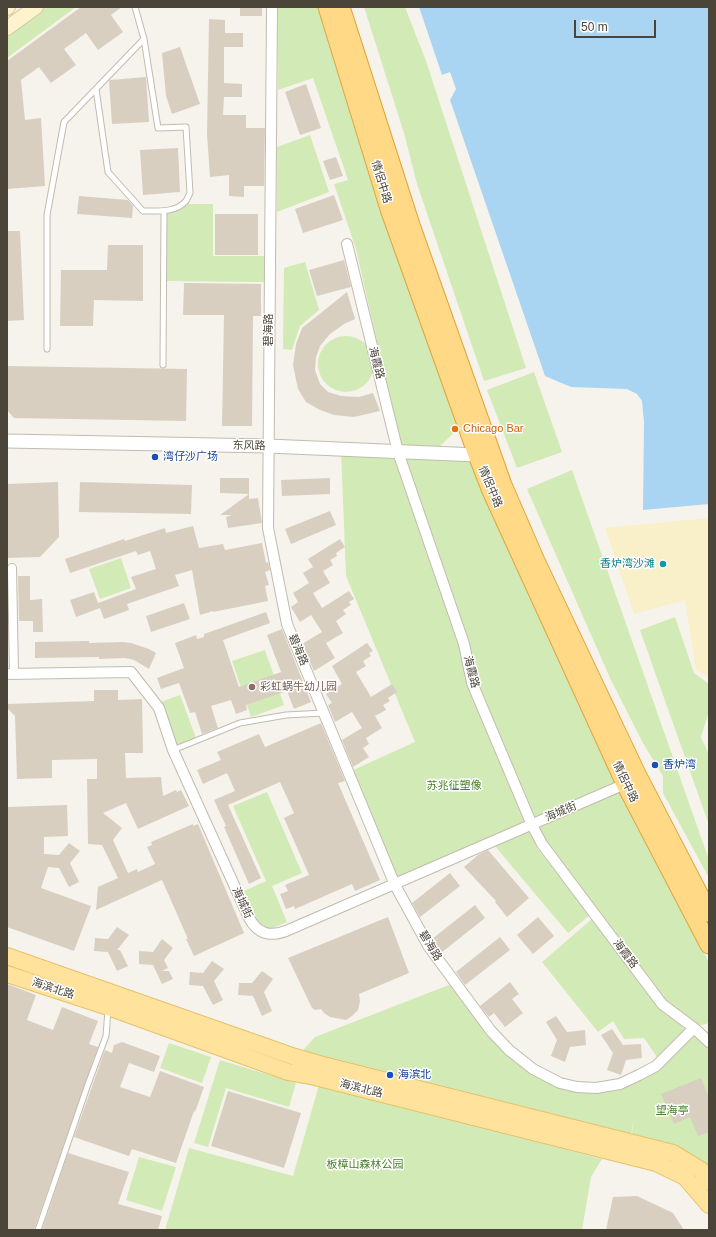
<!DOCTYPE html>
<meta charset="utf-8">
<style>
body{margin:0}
#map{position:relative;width:716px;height:1237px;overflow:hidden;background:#f6f3ec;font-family:Arial,sans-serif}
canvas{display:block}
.frame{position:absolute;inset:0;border:8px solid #4b4439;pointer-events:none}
.scale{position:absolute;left:574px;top:20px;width:82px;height:18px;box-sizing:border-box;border:2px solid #4b4439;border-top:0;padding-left:5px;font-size:12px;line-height:14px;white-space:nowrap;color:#4b4439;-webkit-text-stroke:3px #fff;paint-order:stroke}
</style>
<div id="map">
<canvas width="716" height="1237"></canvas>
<div class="frame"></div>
<div class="scale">50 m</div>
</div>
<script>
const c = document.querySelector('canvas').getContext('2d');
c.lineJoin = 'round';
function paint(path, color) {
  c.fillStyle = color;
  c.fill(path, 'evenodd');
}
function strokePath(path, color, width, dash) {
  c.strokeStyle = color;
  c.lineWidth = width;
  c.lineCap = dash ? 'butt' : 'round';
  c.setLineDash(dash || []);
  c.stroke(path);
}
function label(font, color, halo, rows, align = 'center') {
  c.font = font + ' Arial,"Noto Sans SC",sans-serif';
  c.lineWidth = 3;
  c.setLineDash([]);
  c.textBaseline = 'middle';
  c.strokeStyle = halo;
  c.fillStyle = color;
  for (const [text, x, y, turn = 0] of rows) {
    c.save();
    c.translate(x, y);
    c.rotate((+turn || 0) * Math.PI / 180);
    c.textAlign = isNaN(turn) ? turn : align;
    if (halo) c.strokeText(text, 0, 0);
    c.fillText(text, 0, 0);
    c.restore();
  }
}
paint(new Path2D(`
 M46,7H76L7,58V36Z
 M278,7H323L462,425L437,449L401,447L356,249L334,184L348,180L313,78L278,90Z
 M364,7H405L426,61L526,368L484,381L417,184L404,133Z
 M310,135L329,192L277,212V147Z
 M188,204H213V256H265L266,282L166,281L167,213Z
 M305,262L319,310L300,326L292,350L283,349L284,268Z
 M318 364a28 28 0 1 1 56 0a28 28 0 1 1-56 0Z
 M534,372L562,452L517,468L487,390Z
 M341,450L398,452L473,682L399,452L476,456L623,783L396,877L349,772L415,742L346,576Z
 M572,470L709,860V878L663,793V776L643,743L610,678L527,489Z
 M121,558L131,588L100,599L89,569Z
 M675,617L694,673L709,684V711L701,737L709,755V825L640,630Z
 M265,650L284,705L251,717L232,661Z
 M180,695L196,738L177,745L161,702Z
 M625,785L709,963V1023L695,1027L662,1003L532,825Z
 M267,792L302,873L272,886L287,922L270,929L258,922L244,891L266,881L233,806Z
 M530,830L537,848L590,915L568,933L494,845Z
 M593,918L658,1006L685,1029L657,1057L644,1038L624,1039L613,1021L598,1032L542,962Z
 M454,983L490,1031L533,1069L596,1089L640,1076L694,1029L709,1043V1180L631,1141L634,1118L630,1141L298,1056L315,1037Z
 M169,1043L211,1057L202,1083L160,1068Z
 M220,1060L296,1083L289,1107L226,1088L208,1147L194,1143Z
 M319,1085L602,1159L591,1177L582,1230H165L189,1148L293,1176Z
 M139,1157L176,1167L162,1211L126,1200Z`), '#d2eab5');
paint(new Path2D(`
 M709,518V677L696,670L685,600L634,614L605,528Z`), '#f9efc9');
paint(new Path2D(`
 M419,7H709V504L643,510L644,422L642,401L637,394L627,389L571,387L545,376L450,100L456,89L450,72L442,75Z`), '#a9d4f2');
paint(new Path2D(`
 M81,7H122L111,15L123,32L98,50L86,33L64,49L76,65L51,83L39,67L21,80L25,120L41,118L45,186L7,189V61Z
 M240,7H262V16H240Z
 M209,19L225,20V33H243V47H224V83L242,84V97H224L223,115H246V128H265L264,186H244V197L229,196V175L210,177L207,134Z
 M180,47L200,104L172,114L166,96L162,53Z
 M146,77L149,122L112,124L109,81L110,80Z
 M306,84L321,128L300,135L285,92Z
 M178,148L180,192L143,195L140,150Z
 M336,157L343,176L330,180L323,161Z
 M334,195L343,220L303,233L295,209Z
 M79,196L128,200L133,206L132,218L77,214Z
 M215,214H258V255H215Z
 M7,231H20L24,320L7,321Z
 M108,245H143V301L94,300L93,326H60L61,270H107Z
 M344,260L351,287L317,296L309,270Z
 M184,283L261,284V316H253L252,426H222L224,315H183Z
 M347,292L355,319L344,324L330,334L320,346L316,357L315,370L320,384L328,392L341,396L359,397L373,393L380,411L354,417L334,415L320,410L306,402L298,389L293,365L296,344L302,328Z
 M7,366L187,369L186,421L14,418L7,410Z
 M220,478H249V494L220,493Z
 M330,478V494L282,496L281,480Z
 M58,482L59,537L40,557L7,558V484Z
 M80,482L192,485L191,514L79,512Z
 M249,494V499L258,498L262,523L228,528L226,517L232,515H220Z
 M330,511L336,525L291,544L285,529Z
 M193,526L199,548L223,544L225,550L262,543L266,563L268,562L270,570L265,572L269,585L265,586L268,601L213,612V611L200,615L192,570L175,575L179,586L127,604L129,610L104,619L100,608L76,617L70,600L94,592L98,603L136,589L131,577L156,569L150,551L138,555L136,551L70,573L65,559L124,539L125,541L165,528L166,533Z
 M340,539L345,547L336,553L337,556L330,560L333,565L323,571L330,583L313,593L322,608L349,591L354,599L349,602L351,605L343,610L346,614L336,621L343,633L326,643L335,658L314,671L302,644L322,632L311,615L300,622L291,607L298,602L293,593L309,583L303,573L313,567L308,559Z
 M18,576H30V600L42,599L43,632H33V621H19Z
 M184,603L190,619L151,632L146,616Z
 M266,612L270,623L223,640L239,687L281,672L267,635L282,629L311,702L294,709L287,691L246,705L247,710L236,714L231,700L211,706L218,728L202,734L195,712L190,713L179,683L161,689L157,678L184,668L175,643L196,635L197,639L204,637V634Z
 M89,641V643L123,642L131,643L149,649L156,653L149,669L134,660L125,658L99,659V657L35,658V642Z
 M367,643L373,651L369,653L371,656L363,661L366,666L356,672L371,697L392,684L397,692L388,698L390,701L383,705L386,710L375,716L382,728L366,738L369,744L363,748L369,757L353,767L342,740L362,728L352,712L335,722L328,705L332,703L326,694L342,684L332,666Z
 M94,690H118V700L142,699L143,753H125L126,778L161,777L163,796L176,790L177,792L181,790L189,806L138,829L126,803L103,813L122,828L113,840L128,873L137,869L138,872L155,864L147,847L152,845L151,842L193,824V826L198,824L244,933L194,956L186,939H188L162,880L96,910L98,887L118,878L102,845L88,844L87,779H97V759L52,760V778L17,779L15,716L7,708V704L94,701Z
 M321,723L345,781L338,783L380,880L355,891L352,884L295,909L294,906L286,909L280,894L288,891L285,885L309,875L284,818L294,813L280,782L228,805L261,878L249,884L224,827L226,826L214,800L235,791L227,773L203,784L197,770L221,760L217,752L259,734L265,747Z
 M67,805L68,836L44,837V854L59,855L69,843L80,851L70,863L79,882L69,887L59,868L48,867L41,888L91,906L74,951L7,927V807Z
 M488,850L529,898L507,917L495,902L496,901L464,867L478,855Z
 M450,873L460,886L420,917L412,903Z
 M475,905L485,918L441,953L432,939Z
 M388,917L409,973L359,994L360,1001L358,1010L352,1016L346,1020L330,1017L324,1013L321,1009L315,1010L312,1008L288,958Z
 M538,917L554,936L533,954L517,935Z
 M117,927L129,935L117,950H120L128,966L117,971L108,952L94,951L95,938L108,939Z
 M500,937L510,950L465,985L456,972Z
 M162,939L173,948L164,960L168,968L162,971H169L173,979L162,984L153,965L139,964V951L153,952Z
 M212,961L224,969L214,981L223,1000L213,1005L203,986L189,985L190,972L203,973Z
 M262,971L273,979L264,992L272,1011L262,1016L253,996L238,995L239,983H252Z
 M510,982L519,994L512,999L523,1013L505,1027L494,1013L489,1017L480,1006Z
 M7,984L36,995L27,1020L53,1030L62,1007L98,1021L89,1044L98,1047L34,1230H7Z
 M556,1016L567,1032L585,1030L586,1045L570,1047L565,1062L551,1056L557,1040L546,1022Z
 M612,1029L623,1045L641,1044L642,1058L626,1060L621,1075L607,1070L613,1053L601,1035Z
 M122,1042L160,1056L154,1072L129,1063L120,1087L150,1097L160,1071L204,1087L195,1112L194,1111L176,1163L132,1149L129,1156L74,1137L105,1050L112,1053L114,1045Z
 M701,1078L709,1098V1132L698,1136L690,1117L674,1124L661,1094Z
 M228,1091L301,1113L284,1168L211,1146Z
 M68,1153L129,1172L118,1204L162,1216L158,1230H42Z
 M637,1196L673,1213L684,1230H606L613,1197Z`), '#d8cfc1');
const service = new Path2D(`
 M96,89L108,172L143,211C156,211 176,213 186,201C187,199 189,195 190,193L186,127L158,128L144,39L135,7
 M47,349V215L64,122L144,39
 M163,365L164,211
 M173,750L240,723L286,715L324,713
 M38,1230L87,1087L106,1036L108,1010`);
const pedestrian = new Path2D(`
 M12,568L14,674`);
const minor = new Path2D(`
 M272,7L268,528L287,624L395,885L429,947L491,1031L509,1050L533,1069L560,1083L577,1087L596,1088L620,1084L639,1075L656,1066L694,1028
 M347,244L398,452L464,644L472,683L532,825L542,844L662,1004L694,1028L709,1042
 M7,674L131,672L159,708L173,750L249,918C258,934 269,937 286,931L625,784`);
const tertiary = new Path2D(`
 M7,441L268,446L477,455L485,452`);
const secondary = new Path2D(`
 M7,8L8,7
 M7,28L36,7`);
const primary = new Path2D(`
 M7,956L295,1057L319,1064L673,1153L701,1170L709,1182
 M7,974L108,1007L288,1072L315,1077L656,1163L685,1177L709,1205`);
const trunk = new Path2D(`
 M327,7L390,212L477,455L491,491L625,784L709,945
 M341,7L411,225L503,485L536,561L637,774L709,913`);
strokePath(service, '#c2bbae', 7);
strokePath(pedestrian, '#c2bbae', 10);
strokePath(minor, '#c2bbae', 12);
strokePath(tertiary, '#c2bbae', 15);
strokePath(secondary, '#d6c79b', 16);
strokePath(primary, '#e6c16a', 18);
strokePath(trunk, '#e0a43c', 19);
strokePath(service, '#fff', 5);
strokePath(pedestrian, '#fff', 8);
strokePath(minor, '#fff', 10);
strokePath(tertiary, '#fff', 13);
strokePath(secondary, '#fff3cd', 14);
strokePath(primary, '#ffe39c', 16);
strokePath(trunk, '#ffd985', 17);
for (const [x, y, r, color] of [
 [455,429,4,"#e8710a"],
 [155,457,4,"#1a4fb4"],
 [663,564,4,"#0f9aa8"],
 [252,687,4,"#8d6e63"],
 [655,765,4,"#1a4fb4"],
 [390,1075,4,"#1a4fb4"]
]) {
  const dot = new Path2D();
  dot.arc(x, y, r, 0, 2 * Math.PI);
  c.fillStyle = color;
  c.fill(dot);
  strokePath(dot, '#fff', 1.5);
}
label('11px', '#4b4439', '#fff', [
 ["情侶中路",381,182,73],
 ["碧海路",269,330,-90],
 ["海霞路",376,363,76],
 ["东风路",249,446,1],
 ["情侶中路",490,487,67],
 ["碧海路",298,650,67],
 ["海霞路",471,672,76],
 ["情侶中路",625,782,64],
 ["海城街",561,812,-23],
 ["海城街",242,903,65],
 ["碧海路",430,946,58],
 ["海霞路",625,954,53],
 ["海滨北路",53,989,18],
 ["海滨北路",361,1089,14]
]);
label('11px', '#c56008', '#fff', [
 ["Chicago Bar",463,429]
], 'left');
label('11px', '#164399', '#fff', [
 ["湾仔沙广场",163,457],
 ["香炉湾",663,765],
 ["海滨北",398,1075]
], 'left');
label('11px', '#0d838f', '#fff', [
 ["香炉湾沙滩",655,564]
], 'right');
label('11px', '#785e54', '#fff', [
 ["彩虹蜗牛幼儿园",260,687]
], 'left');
label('11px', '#4a7f2a', '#fff', [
 ["苏兆征塑像",454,786],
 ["望海亭",672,1111],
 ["板樟山森林公园",365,1165]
]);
</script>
